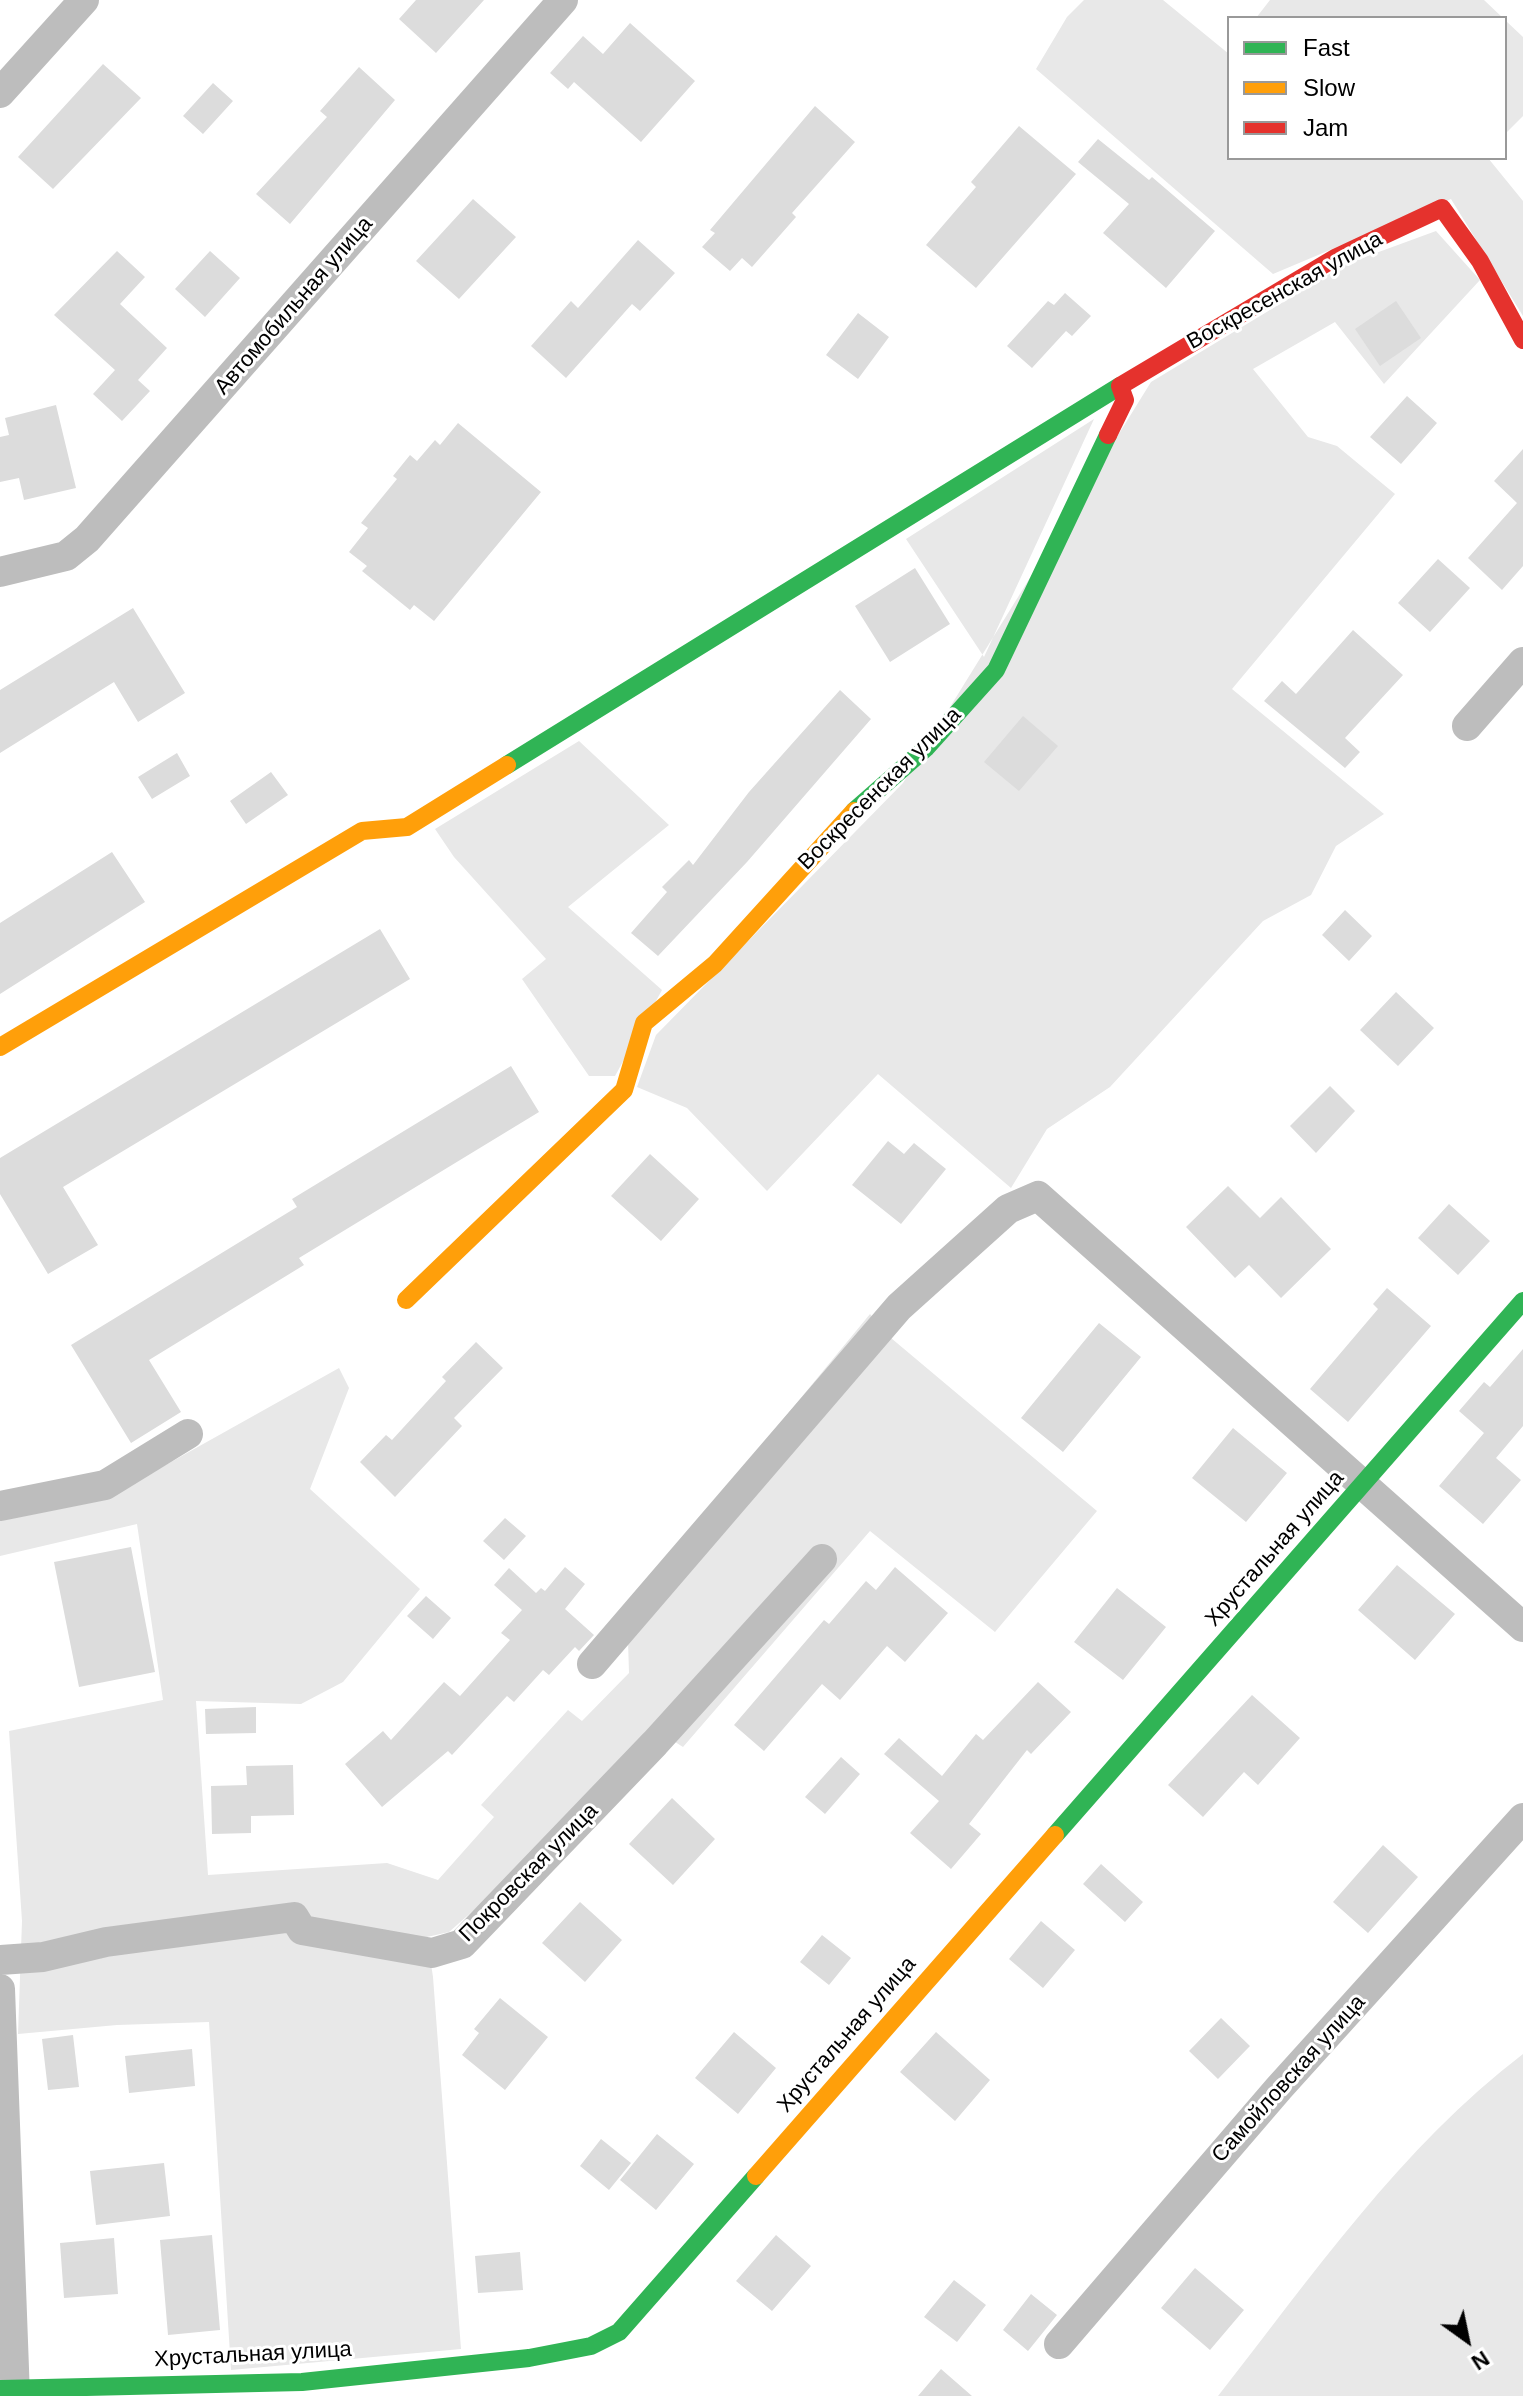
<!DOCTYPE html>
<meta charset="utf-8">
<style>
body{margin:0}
#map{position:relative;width:1523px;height:2396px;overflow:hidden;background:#fff;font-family:Arial,sans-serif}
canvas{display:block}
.legend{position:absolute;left:1227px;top:16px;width:280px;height:144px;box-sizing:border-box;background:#fff;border:2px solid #999;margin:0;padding:10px 14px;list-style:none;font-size:24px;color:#000}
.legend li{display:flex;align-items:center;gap:16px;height:40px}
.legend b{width:40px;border:2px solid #999}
.north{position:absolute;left:1427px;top:2300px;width:80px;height:80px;-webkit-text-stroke:6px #fff;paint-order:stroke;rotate:147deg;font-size:22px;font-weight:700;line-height:32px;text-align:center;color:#000}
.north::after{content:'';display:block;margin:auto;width:28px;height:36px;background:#000;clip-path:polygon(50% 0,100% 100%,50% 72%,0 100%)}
</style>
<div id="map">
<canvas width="1523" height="2396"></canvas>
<ul class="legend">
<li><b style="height:10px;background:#30b455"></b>Fast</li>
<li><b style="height:10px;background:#ff9f0a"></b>Slow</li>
<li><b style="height:10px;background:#e5322d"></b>Jam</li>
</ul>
<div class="north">N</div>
</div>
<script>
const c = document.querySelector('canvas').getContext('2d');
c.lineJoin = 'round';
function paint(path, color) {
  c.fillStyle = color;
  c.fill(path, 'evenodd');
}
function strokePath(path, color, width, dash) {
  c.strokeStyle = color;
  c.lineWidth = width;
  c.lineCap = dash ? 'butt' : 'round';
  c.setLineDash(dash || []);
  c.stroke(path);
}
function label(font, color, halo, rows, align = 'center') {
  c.font = font + ' Arial,sans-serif';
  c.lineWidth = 6;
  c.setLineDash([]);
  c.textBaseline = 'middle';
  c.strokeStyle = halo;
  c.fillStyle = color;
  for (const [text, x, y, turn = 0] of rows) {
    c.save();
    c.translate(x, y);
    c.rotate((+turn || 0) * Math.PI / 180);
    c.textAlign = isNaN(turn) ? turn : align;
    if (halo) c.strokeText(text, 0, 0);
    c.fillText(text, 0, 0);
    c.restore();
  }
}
paint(new Path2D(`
 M1084,0H1163L1229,54V158H1488L1523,201V316L1451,199L1273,274L1036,69L1067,17Z
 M1270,0H1484L1503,18H1256Z
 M1505,20L1523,37V116L1505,134Z
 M1436,231L1480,280L1384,384L1335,322L1253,369L1308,437L1337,446L1395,494L1232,689L1384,814L1336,846L1311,895L1263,921L1110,1087L1047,1129L1011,1188L878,1074L767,1191L687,1108L637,1087L656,1035L903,783L1151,382L1346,264Z
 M1094,419L984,657L906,539Z
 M579,741L669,825L568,907L662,990L615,1076H589L522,979L546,959L454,857L435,829Z
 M870,1314L891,1338L1097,1511L995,1632L870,1531L683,1747L653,1728L491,1895L449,1932L427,1937L433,1977L461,2349L231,2370L209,2022L117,2025L18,2034L22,1921L9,1731L163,1700L137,1524L0,1556V1521L112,1495L339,1368L349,1388L310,1489L420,1589L343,1682L301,1704L196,1701L208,1875L387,1863L438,1880L494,1817L481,1805L568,1710L582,1721L629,1673L627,1609Z
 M1523,2054V2396H1218C1311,2277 1402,2146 1523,2054Z`), '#e8e8e8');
paint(new Path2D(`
 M416,0H484L436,53L399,19Z
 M630,23L695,81L641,142L574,82L568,89L550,73L583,36L603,54Z
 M103,64L141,98L53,189L18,157Z
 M359,67L395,100L290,224L256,194L327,117L320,111Z
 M213,83L233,101L203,134L183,116Z
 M815,106L855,142L792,213L796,217L752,267L742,258L730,271L702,247L715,233L710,230Z
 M1019,126L1076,174L976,288L926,245L976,187L971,182Z
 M1098,139L1149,180L1152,177L1215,231L1166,288L1103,233L1129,204L1078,162Z
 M473,199L516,237L459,299L416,261Z
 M638,240L675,273L640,311L632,304L566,378L531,346L571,301L578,308Z
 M117,251L145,277L120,304L167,348L138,380L150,391L122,421L93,394L115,370L54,315Z
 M210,251L240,278L205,317L175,289Z
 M1065,293L1091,316L1072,336L1066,331L1032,368L1007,346L1048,301L1054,305Z
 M1396,301L1421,338L1380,366L1355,329Z
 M858,313L889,337L858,379L826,355Z
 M1407,396L1437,423L1401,464L1370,437Z
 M56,405L76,488L24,500L19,478L0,482V437L9,435L5,418Z
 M458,423L541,492L434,621L414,605L410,610L362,571L367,566L349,552L368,528L361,523L397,479L393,476L410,455L417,461L435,440L440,445Z
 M1523,449V566L1502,590L1468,558L1517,503L1494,481Z
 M1438,559L1470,588L1430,632L1398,603Z
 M915,568L950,624L890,662L855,606Z
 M133,608L185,693L138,722L114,682L0,753V690Z
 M1353,630L1403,675L1345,738L1360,752L1345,768L1264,701L1282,681L1296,694Z
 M840,690L871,719L747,862L658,956L631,933L667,892L662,887L689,860L693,865L749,792Z
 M1023,716L1058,746L1019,791L984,762Z
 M177,753L190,776L152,799L138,777Z
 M271,772L288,795L246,824L230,801Z
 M112,852L145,902L0,994V923Z
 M1345,910L1372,936L1349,961L1322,935Z
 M380,929L410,979L63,1187L98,1245L48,1274L0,1194V1158Z
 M1396,992L1434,1028L1398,1066L1360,1030Z
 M511,1066L539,1112L299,1258L304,1265L149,1360L181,1412L131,1443L71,1345L297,1207L292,1199Z
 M1330,1086L1355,1111L1316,1153L1290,1126Z
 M888,1141L904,1154L914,1143L946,1169L901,1224L852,1185Z
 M650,1154L699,1199L661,1241L611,1196Z
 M1228,1186L1260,1218L1281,1197L1331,1249L1281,1298L1249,1265L1235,1278L1186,1227Z
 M1449,1204L1490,1241L1458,1275L1418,1238Z
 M1387,1288L1431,1326L1348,1422L1310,1389L1378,1309L1373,1304Z
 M1099,1323L1141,1357L1063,1452L1021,1418Z
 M476,1342L503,1368L454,1418L462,1426L395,1497L360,1462L386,1435L392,1440L446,1381L442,1377Z
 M1523,1349V1426L1496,1458L1521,1480L1483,1524L1439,1486L1484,1433L1459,1411L1484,1382L1490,1387Z
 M1233,1428L1287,1473L1246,1522L1192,1478Z
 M505,1518L526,1536L504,1560L483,1541Z
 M131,1547L155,1672L79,1687L54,1562Z
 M1397,1565L1455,1614L1415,1660L1358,1610Z
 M565,1567L585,1584L565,1609L594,1635L579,1651L575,1647L549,1675L543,1670L514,1702L507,1696L452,1755L448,1751L382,1807L345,1764L383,1731L391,1740L444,1682L460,1696L510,1640L501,1633L522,1610L494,1585L509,1568L536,1593L541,1588L545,1591Z
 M895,1567L948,1613L905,1662L887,1646L840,1700L822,1684L764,1751L734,1725L824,1620L829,1624L866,1581L876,1590Z
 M1117,1588L1166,1627L1123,1680L1074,1642Z
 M426,1596L451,1618L433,1639L407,1616Z
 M1038,1682L1071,1712L1031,1754L1027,1750L969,1824L981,1834L951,1869L910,1833L939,1801L884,1754L899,1738L942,1776L976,1734L983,1740Z
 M1252,1695L1300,1738L1258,1785L1244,1772L1203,1817L1168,1785Z
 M256,1707V1733L206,1734L205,1709Z
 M841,1757L860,1774L825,1814L805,1797Z
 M293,1765L294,1815L251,1816V1833L212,1834L211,1786L247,1785L246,1766Z
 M672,1798L715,1839L673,1885L629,1844Z
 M1383,1845L1418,1877L1368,1933L1333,1902Z
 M1101,1864L1143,1902L1125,1922L1083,1884Z
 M580,1902L622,1940L585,1982L542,1943Z
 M1041,1921L1075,1950L1043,1988L1009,1959Z
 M822,1935L851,1958L829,1985L800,1962Z
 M500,1998L548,2037L505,2090L462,2055L479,2033L474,2029Z
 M1221,2018L1250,2046L1218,2079L1189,2051Z
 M734,2032L776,2068L738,2114L695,2078Z
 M936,2032L990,2080L955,2121L900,2072Z
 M73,2035L79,2087L48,2090L42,2039Z
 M192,2049L195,2086L129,2093L125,2056Z
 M657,2134L694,2164L656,2210L620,2180Z
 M601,2139L631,2163L609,2190L580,2166Z
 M164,2163L170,2216L96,2225L90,2171Z
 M212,2235L220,2330L168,2335L160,2240Z
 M776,2235L811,2266L772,2311L736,2281Z
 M114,2238L118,2294L64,2298L60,2243Z
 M520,2252L523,2290L478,2293L475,2256Z
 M1195,2268L1244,2310L1210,2350L1161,2308Z
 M954,2280L986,2305L957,2342L924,2317Z
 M1031,2294L1057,2315L1028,2351L1003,2330Z
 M941,2369L972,2396H918Z`), '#dcdcdc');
strokePath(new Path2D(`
 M0,93L84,0
 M0,572L66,556L87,539L563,0
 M1467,726L1523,662
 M0,1506L105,1485L188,1434
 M592,1664L899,1307L1008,1209L1038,1196L1523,1627
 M0,1960L43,1957L106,1942L294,1917L302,1930L432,1953L462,1944L655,1743L822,1559
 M0,1989L15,2396
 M1059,2344L1279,2088L1523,1818`), '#bdbdbd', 30);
strokePath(new Path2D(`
 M507,765L1120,386
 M854,811L926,748L996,670L1108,435
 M1055,1835L1523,1301
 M0,2389L302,2382L529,2358L591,2346L619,2332L756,2176`), '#30b455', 18);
strokePath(new Path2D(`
 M0,1047L362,831L407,827L507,765
 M406,1300L624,1090L644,1023L715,964L854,811
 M756,2176L1055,1835`), '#ff9f0a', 18);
strokePath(new Path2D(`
 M1108,435L1125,400L1120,386L1335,258L1442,208L1480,261L1523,340`), '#e5322d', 18);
label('22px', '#000', '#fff', [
 ["Воскресенская улица",1285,291,-29],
 ["Автомобильная улица",294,306,-49],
 ["Воскресенская улица",880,789,-45],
 ["Хрустальная улица",1275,1549,-49],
 ["Покровская улица",529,1873,-45],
 ["Хрустальная улица",847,2035,-49],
 ["Самойловская улица",1289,2079,-48],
 ["Хрустальная улица",253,2355,-3]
]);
</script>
